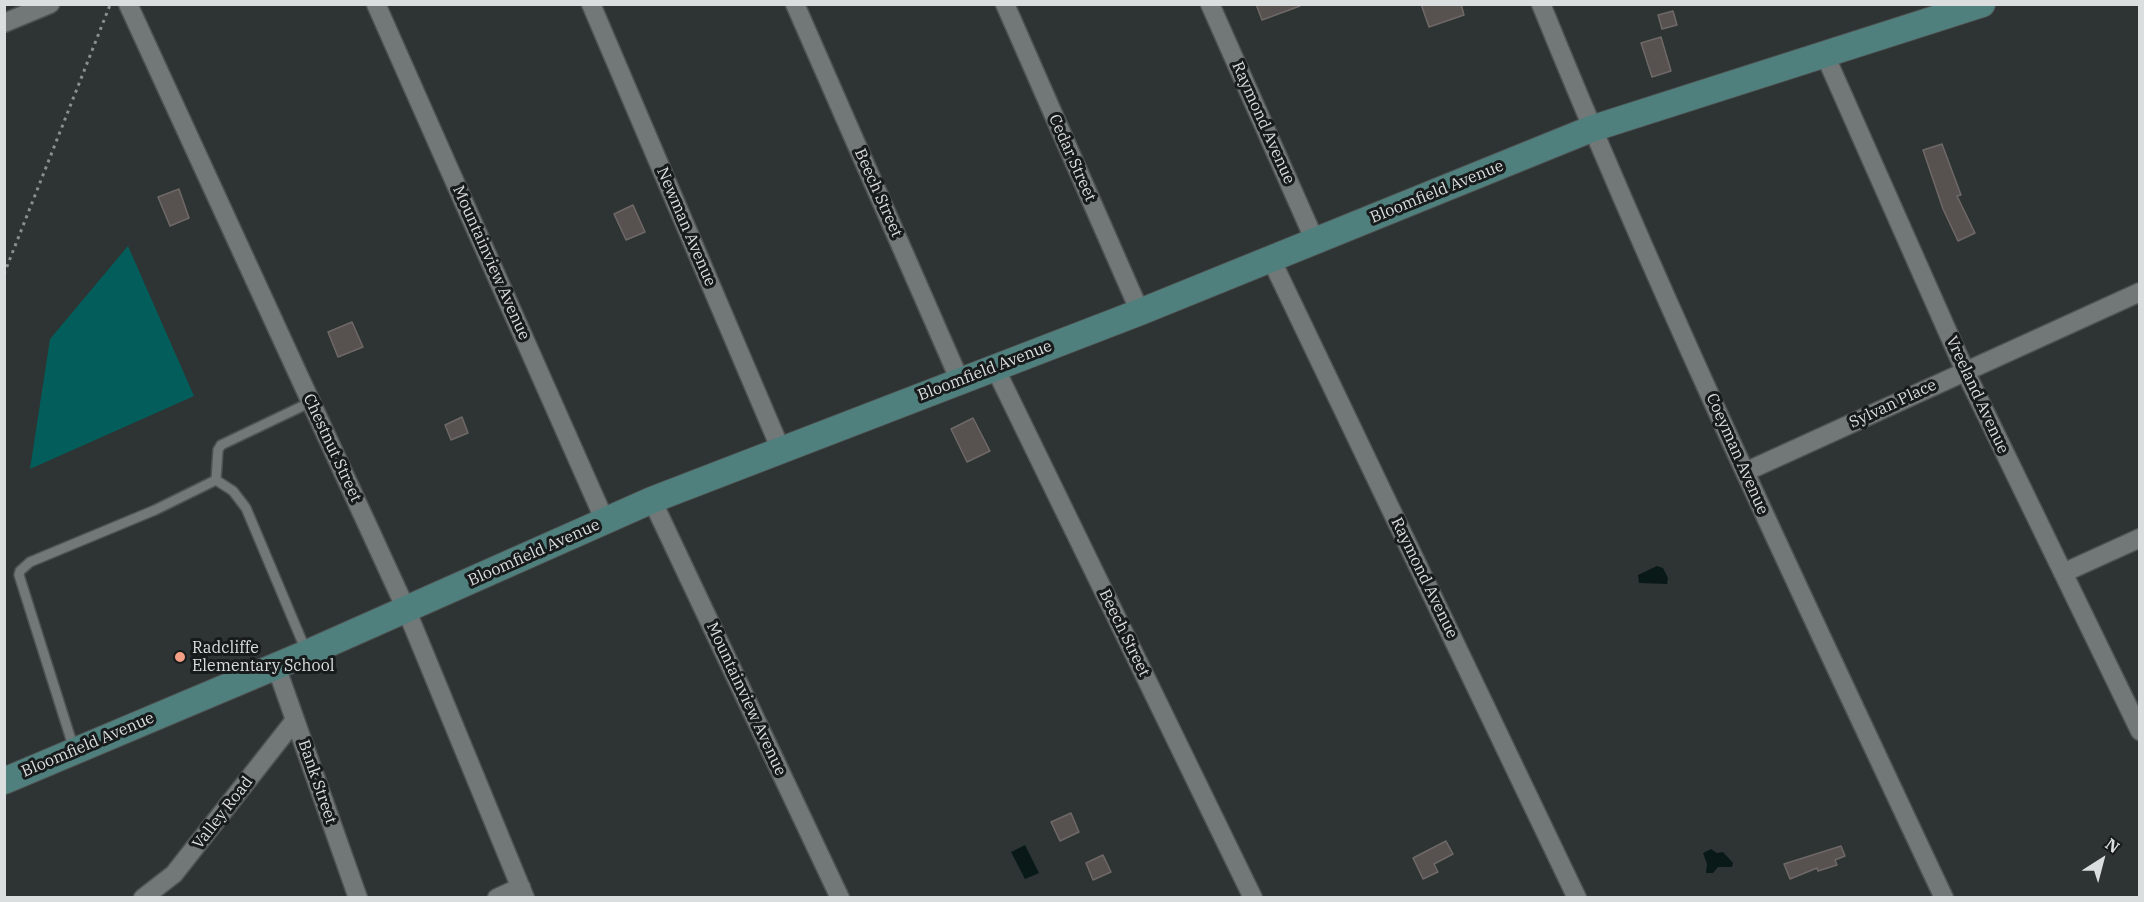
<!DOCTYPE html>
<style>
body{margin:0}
#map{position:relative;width:2144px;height:902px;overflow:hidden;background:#2e3433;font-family:"IBM Plex Serif",serif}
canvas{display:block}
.frame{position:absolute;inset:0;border:6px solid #dbdede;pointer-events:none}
.north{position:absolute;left:2072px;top:830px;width:60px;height:60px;-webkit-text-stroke:4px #181b1b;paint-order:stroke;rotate:36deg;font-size:16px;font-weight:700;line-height:24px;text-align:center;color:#dbdede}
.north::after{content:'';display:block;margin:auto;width:21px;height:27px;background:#dbdede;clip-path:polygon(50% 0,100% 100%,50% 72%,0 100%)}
</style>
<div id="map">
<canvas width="2144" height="902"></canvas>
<div class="frame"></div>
<div class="north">N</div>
</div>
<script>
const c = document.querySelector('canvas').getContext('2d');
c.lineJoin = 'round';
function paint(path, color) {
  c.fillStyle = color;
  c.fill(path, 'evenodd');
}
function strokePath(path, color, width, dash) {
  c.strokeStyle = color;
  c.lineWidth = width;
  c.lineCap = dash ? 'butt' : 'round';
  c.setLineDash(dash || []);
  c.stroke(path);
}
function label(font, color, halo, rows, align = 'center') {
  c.font = font + ' "IBM Plex Serif",serif';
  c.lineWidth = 6;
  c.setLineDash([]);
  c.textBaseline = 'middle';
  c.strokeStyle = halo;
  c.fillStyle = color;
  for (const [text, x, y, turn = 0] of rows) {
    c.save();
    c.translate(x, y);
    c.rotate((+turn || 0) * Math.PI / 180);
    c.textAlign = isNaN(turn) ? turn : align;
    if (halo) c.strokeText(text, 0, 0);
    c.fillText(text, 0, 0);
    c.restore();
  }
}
paint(new Path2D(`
 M128,246L194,396L30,469L50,339Z`), '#035e5b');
paint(new Path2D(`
 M1657,566L1663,568L1668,578L1667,584L1639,583L1638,575Z
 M1025,845L1039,873L1025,879L1011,852Z
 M1711,849L1717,853L1723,852L1733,863L1732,867H1718L1713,873H1706L1707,864L1703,853Z`), '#091918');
const building = new Path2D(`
 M1256,4H1299L1300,6L1262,20Z
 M1421,4H1461L1464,15L1429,27Z
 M1673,11L1677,25L1662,29L1658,15Z
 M1661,37L1671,71L1652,77L1641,43Z
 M1942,144L1961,195L1957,196L1975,233L1958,241L1943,209L1923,150Z
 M179,189L189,218L170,226L158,197Z
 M633,205L645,232L626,240L614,214Z
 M352,322L363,347L338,357L328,332Z
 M462,417L468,433L451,440L445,425Z
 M973,418L990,451L967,462L951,429Z
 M1071,813L1079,832L1060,841L1051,822Z
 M1446,841L1453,854L1434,864L1438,872L1423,879L1413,858Z
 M1841,846L1845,856L1835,860L1837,865L1818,871L1817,868L1790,879L1784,864Z
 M1103,855L1111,872L1093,880L1086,863Z`);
paint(building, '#575250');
strokePath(building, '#6e6967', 1.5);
const lane = new Path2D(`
 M216,480L233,491L246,508L307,653
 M74,749L19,575L20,571L30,562L155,510L216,480L218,450L221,445L311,402`);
const street = new Path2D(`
 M128,4L406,609L525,898
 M376,4L605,521
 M591,4L781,450
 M795,4L960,381
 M1005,4L1140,312
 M1210,4L1315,241
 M1541,4C1664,307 1805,602 1944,898
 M4,23L50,4
 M1825,55L1965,371L2140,731
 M1271,259L1577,898
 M995,368L1253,898
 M1745,472L2140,292
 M652,500L840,898
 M2063,573L2140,538
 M276,666L358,898
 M143,898L174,874L295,720
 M497,898L521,887`);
const secondary = new Path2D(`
 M4,781L312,651L652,500L1140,312L1591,129L1982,4`);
strokePath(lane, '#4e5252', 12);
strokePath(street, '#4e5252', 21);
strokePath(secondary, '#4e5252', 28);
strokePath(new Path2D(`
 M4,274L110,5`), '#8a8e8e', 3, [3, 4.5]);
strokePath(lane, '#727877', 9);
strokePath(street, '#727877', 18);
strokePath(secondary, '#50807e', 26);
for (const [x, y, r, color] of [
 [180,657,6,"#f39f85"]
]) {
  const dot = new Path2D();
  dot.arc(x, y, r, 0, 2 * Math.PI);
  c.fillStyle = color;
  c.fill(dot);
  strokePath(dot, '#181b1b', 2);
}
label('16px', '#dbdede', '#181b1b', [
 ["Raymond Avenue",1263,123,66],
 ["Cedar Street",1072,158,66],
 ["Bloomfield Avenue",1437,192,-22],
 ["Beech Street",878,193,66],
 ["Newman Avenue",686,227,67],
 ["Mountainview Avenue",491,263,66],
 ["Bloomfield Avenue",985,371,-21],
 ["Vreeland Avenue",1977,395,65],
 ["Sylvan Place",1893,404,-25],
 ["Chestnut Street",332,448,65],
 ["Coeyman Avenue",1737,454,66],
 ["Bloomfield Avenue",534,553,-24],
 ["Raymond Avenue",1424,578,64],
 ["Beech Street",1124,633,64],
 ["Mountainview Avenue",746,699,65],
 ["Bloomfield Avenue",88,745,-23],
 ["Bank Street",317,782,71],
 ["Valley Road",223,813,-52]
]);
label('16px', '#dbdede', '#181b1b', [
 ["Radcliffe",192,648],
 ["Elementary School",192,666]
], 'left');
</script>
